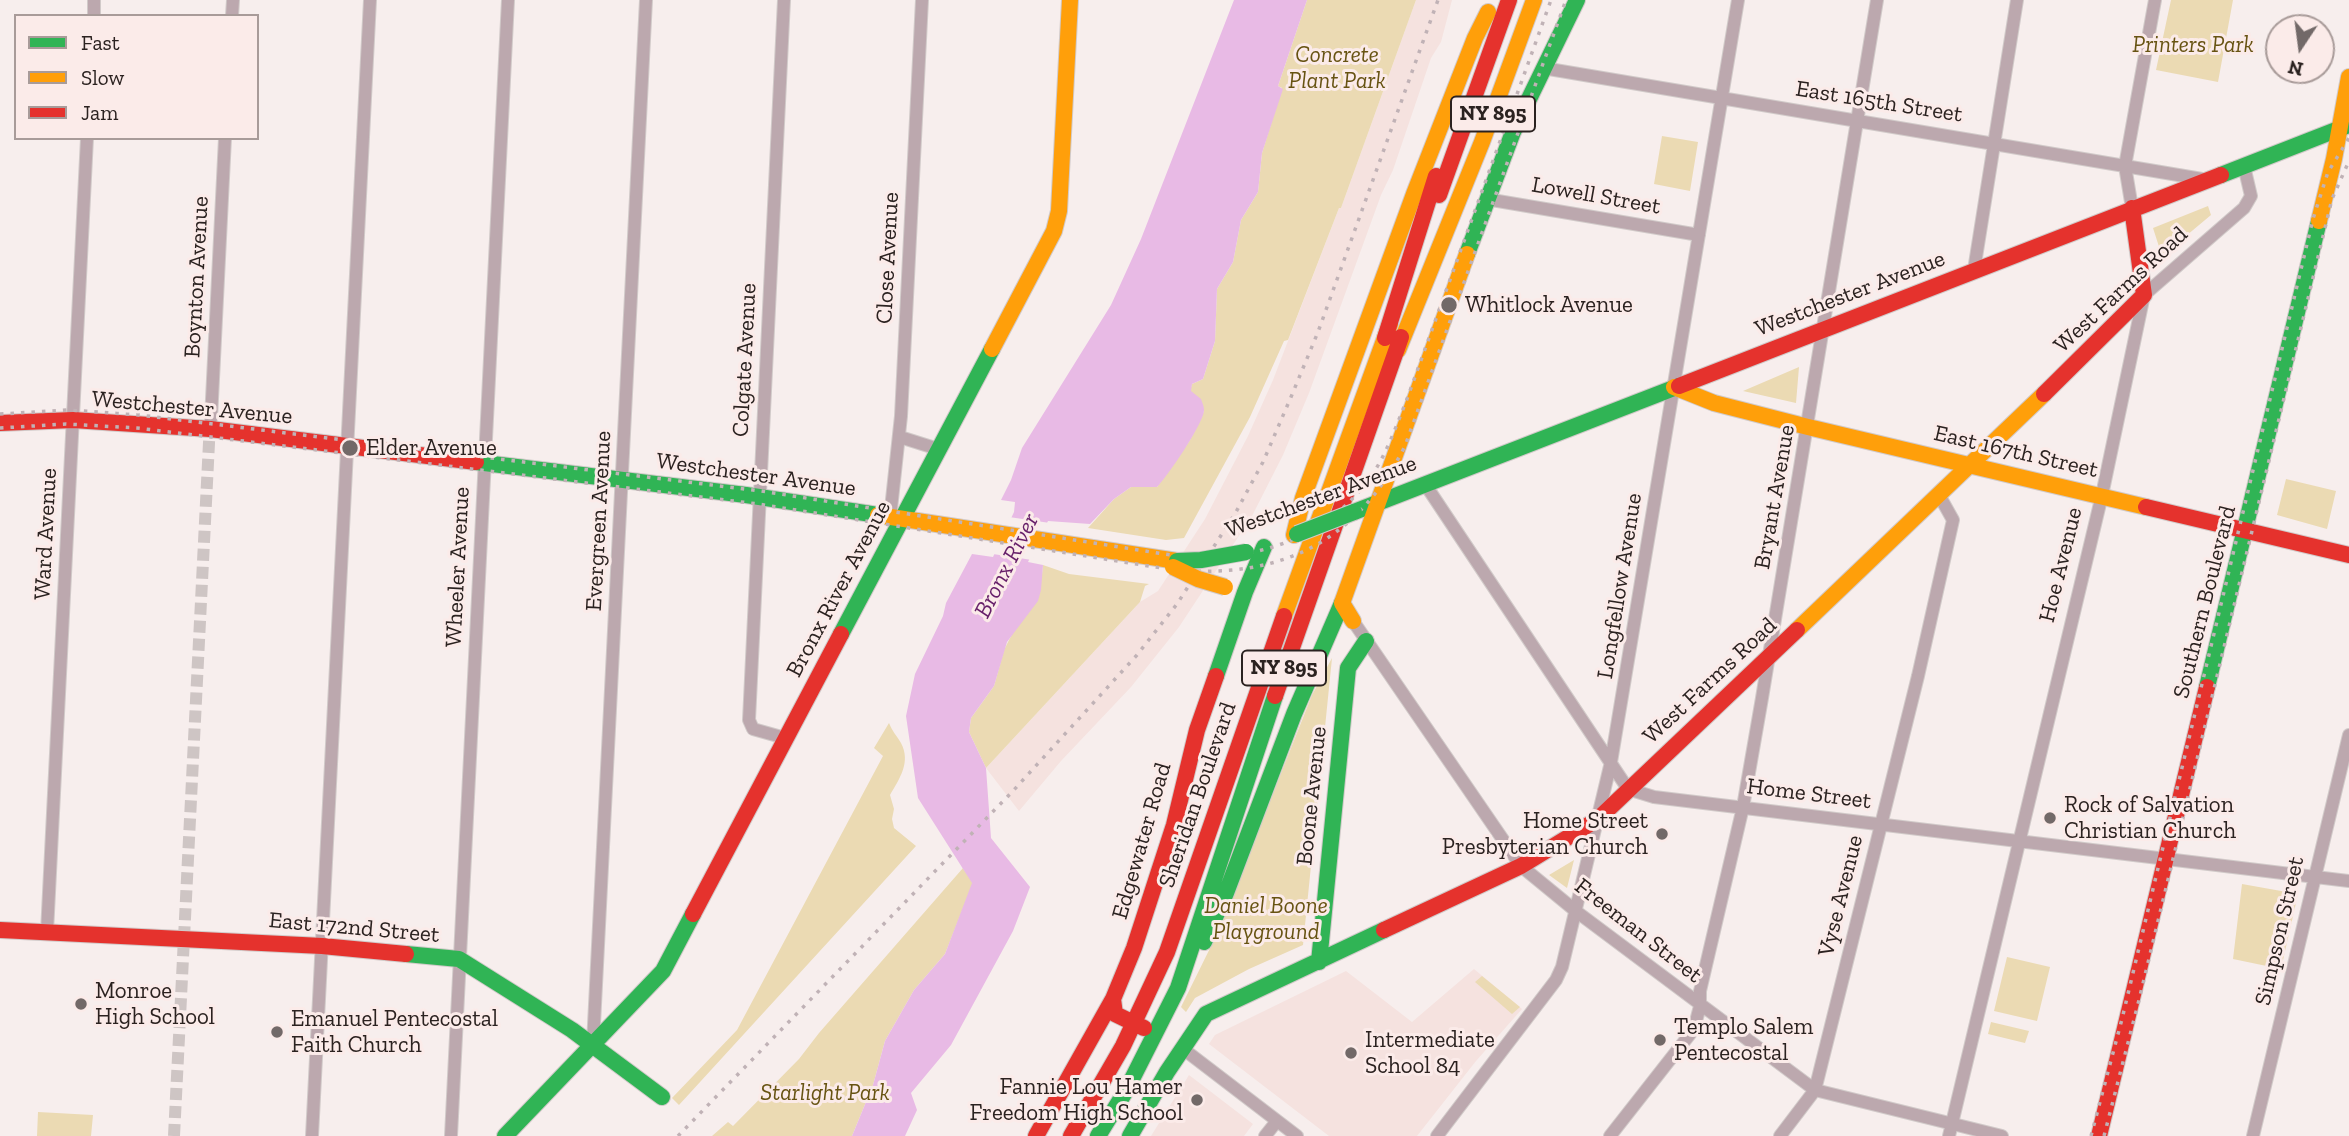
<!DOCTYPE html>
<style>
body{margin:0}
#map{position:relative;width:2349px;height:1136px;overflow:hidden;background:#f7eeed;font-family:"Zilla Slab",serif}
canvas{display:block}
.legend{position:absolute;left:14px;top:14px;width:245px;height:126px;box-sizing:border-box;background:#fbebe9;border:2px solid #a89b99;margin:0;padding:9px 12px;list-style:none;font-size:21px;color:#2b2220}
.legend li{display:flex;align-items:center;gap:14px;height:35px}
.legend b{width:35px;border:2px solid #a89b99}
.north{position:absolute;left:2265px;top:14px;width:70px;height:70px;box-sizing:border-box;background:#fbebe9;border:2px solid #a89b99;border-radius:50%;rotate:193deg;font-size:19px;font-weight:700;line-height:28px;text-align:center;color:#2b2220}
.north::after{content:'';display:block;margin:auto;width:24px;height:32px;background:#726968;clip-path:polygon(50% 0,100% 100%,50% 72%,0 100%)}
</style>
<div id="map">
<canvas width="2349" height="1136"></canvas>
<ul class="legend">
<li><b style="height:9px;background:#30b455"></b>Fast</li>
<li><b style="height:9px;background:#ff9f0a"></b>Slow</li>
<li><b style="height:9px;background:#e5322d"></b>Jam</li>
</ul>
<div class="north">N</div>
</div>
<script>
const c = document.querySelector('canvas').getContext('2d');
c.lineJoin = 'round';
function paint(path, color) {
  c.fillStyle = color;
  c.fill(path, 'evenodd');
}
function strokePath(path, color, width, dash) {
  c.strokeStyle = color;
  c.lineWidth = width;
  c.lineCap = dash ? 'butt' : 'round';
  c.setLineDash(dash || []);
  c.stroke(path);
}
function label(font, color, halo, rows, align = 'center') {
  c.font = font + ' "Zilla Slab",serif';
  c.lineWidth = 6;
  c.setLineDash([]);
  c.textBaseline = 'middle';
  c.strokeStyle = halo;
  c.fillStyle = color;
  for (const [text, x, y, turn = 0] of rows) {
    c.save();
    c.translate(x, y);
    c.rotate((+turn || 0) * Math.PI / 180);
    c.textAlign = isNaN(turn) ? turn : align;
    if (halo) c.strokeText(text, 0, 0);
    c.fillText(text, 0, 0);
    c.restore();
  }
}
paint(new Path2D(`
 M1416,0H1452L1441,42L1431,58L1393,170L1381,195L1309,393L1283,455L1252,516L1179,627L1131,687L1061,761L1019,811L986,768L1140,602L1158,591L1205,519L1248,436L1273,380L1339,208H1341Z
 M1474,969L1522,1009L1476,1061L1417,1136H1329L1209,1044L1215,1035L1346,971L1412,1022Z
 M1189,1075L1253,1124L1244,1136H1151Z`), '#f5e2df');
paint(new Path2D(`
 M1307,0H1416L1341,208H1339L1288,340L1284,341L1250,417L1184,538L1166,540L1088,528L1114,499L1131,487H1157L1190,440L1204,411L1190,391L1192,384L1203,379L1215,341L1217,289L1233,262L1241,220L1258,192L1262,153L1282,88L1278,86Z
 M2171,0H2233L2218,82L2156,70Z
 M1662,136L1698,142L1690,191L1654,184Z
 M2208,206L2211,215L2162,256L2153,228Z
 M1799,367L1796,403L1743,391Z
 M2286,479L2336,491L2327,529L2277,515Z
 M1043,565L1069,574L1149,584L1145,586L1140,602L986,768L969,732L971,718L994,686L1004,650L1042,574Z
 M1332,658L1303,945L1249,969L1195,998L1186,1012L1181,1007L1219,930L1312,695Z
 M889,723C892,731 897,736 901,743C911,762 900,778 890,795L894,809L892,819L894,828L916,846L679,1105L672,1098L737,1030L883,756L874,748Z
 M1574,860L1567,888L1549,875Z
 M963,868L973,883L945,954L914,990L885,1041L873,1085L852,1136H712L728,1122L733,1126L799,1059L819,1033Z
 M2242,884L2298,894L2281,969L2233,959Z
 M2007,957L2050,967L2037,1021L1994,1011Z
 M1482,976L1520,1007L1512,1014L1475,982Z
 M1991,1022L2029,1031L2025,1043L1988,1034Z
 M38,1112L93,1115L91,1136H37Z`), '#ebdab3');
paint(new Path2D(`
 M1234,0H1307L1278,86L1283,89L1262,153L1258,192L1241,220L1233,262L1217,289L1215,341L1203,379L1192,384L1191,391L1201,399C1202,402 1204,406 1204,410C1204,423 1167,477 1157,487H1131L1114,499L1090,524L1048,521L1028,562L1043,565L1041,590L1038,601L1007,642L994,686L971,718L969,732L986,768L991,838L1030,887L1013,931L951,1045L911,1093L917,1110L905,1136H852L873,1085L885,1041L914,990L945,954L972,883L918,798L906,716L915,674L943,616L946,603L972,554L993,557L1014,512L1015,502L1001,500L1011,480L1022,448L1111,305L1141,239Z`), '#e8bae5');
paint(new Path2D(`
 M1009,517L1050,523L1032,560L993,554Z`), '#f7eeed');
strokePath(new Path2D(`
 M174,1136L210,423`), '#cec5c4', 12, [12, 6]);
const street = new Path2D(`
 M784,0L749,720L753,729L785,738
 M94,16V0
 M232,16L233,0
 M1543,68L2208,180
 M1486,199L1699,235
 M2132,208L2125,166L2155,0
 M1974,270L2017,0
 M211,419L225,138
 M900,437L938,449
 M1425,484L1628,789L1654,797L2349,881
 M890,518L901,416L922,0
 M1353,621L1521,866L1577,912L1815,1090L2002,1136
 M47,932L87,138
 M593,1044L646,0
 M1182,1048L1297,1136
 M312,1136L370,0
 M451,1136L508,0
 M1265,1136L1277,1121
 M1437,1136L1556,980L1562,967L1611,762L1738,0
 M1610,1136L1694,1029L1700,1006V991L1743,807L1762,698L1877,0
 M1780,1136L1815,1090L1918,676L1953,520L1939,495
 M1949,1136L2102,495L2144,295L2244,208L2251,196L2244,166
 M2253,1136L2349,735`);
const fast = new Path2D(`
 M2221,175L2349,125
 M1467,254L1513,132L1577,0
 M476,462L746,495L878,515
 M1354,512L1679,386
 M841,634L992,349
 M1216,676L1245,592L1264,547
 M2207,687L2319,221
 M1204,942L1226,893L1294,714L1342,603
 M406,954L459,959L572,1030L662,1097
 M1319,962L1348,668L1366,641
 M505,1136L663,971L693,914
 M1098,1136L1127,1089L1178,988L1275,696
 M1130,1136L1167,1072L1206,1014L1384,930`);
const slow = new Path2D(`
 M2319,221L2334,159L2349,77
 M992,349L1054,231L1059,211L1070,0
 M1398,350L1482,142L1534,0
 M1674,387L1714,403L1808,427L2146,507
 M878,515L1177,561
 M1294,535L1303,498L1414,194L1475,38L1488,12
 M1284,616L1390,324
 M1353,621L1342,603L1467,254
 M1797,630L2044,394`);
const jam = new Path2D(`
 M1439,195L1509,0
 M1385,338L1436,176
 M1679,386L2221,175
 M2044,394L2144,295L2132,208
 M0,423L73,420L210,429L476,462
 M2146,507L2349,555
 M1275,696L1401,337
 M693,914L841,634
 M0,930L322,946L406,954
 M1384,930L1521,866L1598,819L1797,630
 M1113,999L1115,1014L1144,1028
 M1036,1136L1113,999L1134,948L1174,825L1197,730L1216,676
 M1071,1136L1123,1046L1167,952L1284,616
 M2099,1136L2207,687`);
strokePath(street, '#d1cac9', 14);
strokePath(fast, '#d1cac9', 18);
strokePath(slow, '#d1cac9', 18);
strokePath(jam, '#d1cac9', 18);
strokePath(street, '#bca8ae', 12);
strokePath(fast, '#30b455', 16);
strokePath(slow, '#ff9f0a', 16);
strokePath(jam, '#e5322d', 16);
strokePath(new Path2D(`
 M0,414L68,410L139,415L761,491L1177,556C1254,563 1329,539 1374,472C1388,450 1397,424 1407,399L1551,0
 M0,428L66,424L137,428L758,504L1174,570C1280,579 1356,543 1405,446L1566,0
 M678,1136L1012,792L1137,655L1177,604L1236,512L1263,462L1291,397L1318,332L1438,0
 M2091,1136L2122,1019L2313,219L2328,172L2349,138
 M2104,1136L2139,1000L2332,199L2349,161`), '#c0b2b6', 3.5, [3.5, 7]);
const fastBridge = new Path2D(`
 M1297,534L1354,512
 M1177,561L1201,560L1246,552`);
const slowBridge = new Path2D(`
 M1173,567L1198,579L1225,587`);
strokePath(fastBridge, '#d1cac9', 18, []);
strokePath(slowBridge, '#d1cac9', 18, []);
strokePath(fastBridge, '#30b455', 16);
strokePath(slowBridge, '#ff9f0a', 16);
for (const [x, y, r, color] of [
 [1449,305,9,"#726968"],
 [350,448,9,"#726968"],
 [2050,818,7,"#726968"],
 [1662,834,7,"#726968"],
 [81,1004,7,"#726968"],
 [277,1032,7,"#726968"],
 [1660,1040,7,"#726968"],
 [1351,1053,7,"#726968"],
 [1197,1100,7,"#726968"]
]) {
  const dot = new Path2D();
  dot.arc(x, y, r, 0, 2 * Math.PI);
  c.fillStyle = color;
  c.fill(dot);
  strokePath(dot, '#fbebe9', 2.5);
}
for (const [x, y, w] of [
 [1493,114,84],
 [1284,668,84]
]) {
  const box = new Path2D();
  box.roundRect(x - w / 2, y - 17.5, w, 35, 5);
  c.fillStyle = '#fbebe9';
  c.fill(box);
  strokePath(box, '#2b2220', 2);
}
label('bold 21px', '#2b2220', null, [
 ["NY 895",1493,114],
 ["NY 895",1284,668]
]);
label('italic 23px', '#675312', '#fbebe9', [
 ["Printers Park",2193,45],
 ["Concrete",1337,55],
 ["Plant Park",1337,81],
 ["Daniel Boone",1266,906],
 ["Playground",1266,932],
 ["Starlight Park",825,1093]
]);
label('23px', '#2b2220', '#fbebe9', [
 ["East 165th Street",1879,102,9],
 ["Lowell Street",1596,196,10],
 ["Close Avenue",888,258,-87],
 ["Boynton Avenue",197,277,-87],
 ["West Farms Road",2121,290,-43],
 ["Westchester Avenue",1850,294,-21],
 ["Colgate Avenue",745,360,-87],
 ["Westchester Avenue",192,408,5],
 ["East 167th Street",2016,452,13],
 ["Westchester Avenue",756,475,8],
 ["Westchester Avenue",1321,497,-20],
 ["Bryant Avenue",1775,497,-80],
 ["Evergreen Avenue",599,521,-87],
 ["Ward Avenue",46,534,-87],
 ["Hoe Avenue",2061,565,-76],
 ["Wheeler Avenue",458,567,-87],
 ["Longfellow Avenue",1620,586,-81],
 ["Bronx River Avenue",839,589,-62],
 ["Southern Boulevard",2205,602,-76],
 ["West Farms Road",1710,681,-43],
 ["Home Street",1809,794,7],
 ["Sheridan Boulevard",1198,795,-71],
 ["Boone Avenue",1312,796,-84],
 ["Edgewater Road",1142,841,-74],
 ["Vyse Avenue",1841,896,-76],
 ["East 172nd Street",354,928,5],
 ["Freeman Street",1638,931,38],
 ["Simpson Street",2280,931,-77]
]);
label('23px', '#2b2220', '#fbebe9', [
 ["Whitlock Avenue",1465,305],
 ["Elder Avenue",366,448],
 ["Rock of Salvation",2064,805],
 ["Christian Church",2064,831],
 ["Home Street",1648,821,"right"],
 ["Presbyterian Church",1648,847,"right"],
 ["Monroe",95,991],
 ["High School",95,1017],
 ["Emanuel Pentecostal",291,1019],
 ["Faith Church",291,1045],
 ["Templo Salem",1674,1027],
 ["Pentecostal",1674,1053],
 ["Intermediate",1365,1040],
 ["School 84",1365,1066],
 ["Fannie Lou Hamer",1183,1087,"right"],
 ["Freedom High School",1183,1113,"right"]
], 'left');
label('italic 24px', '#661e69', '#fbebe9', [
 ["Bronx River",1007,566,-63]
]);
</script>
